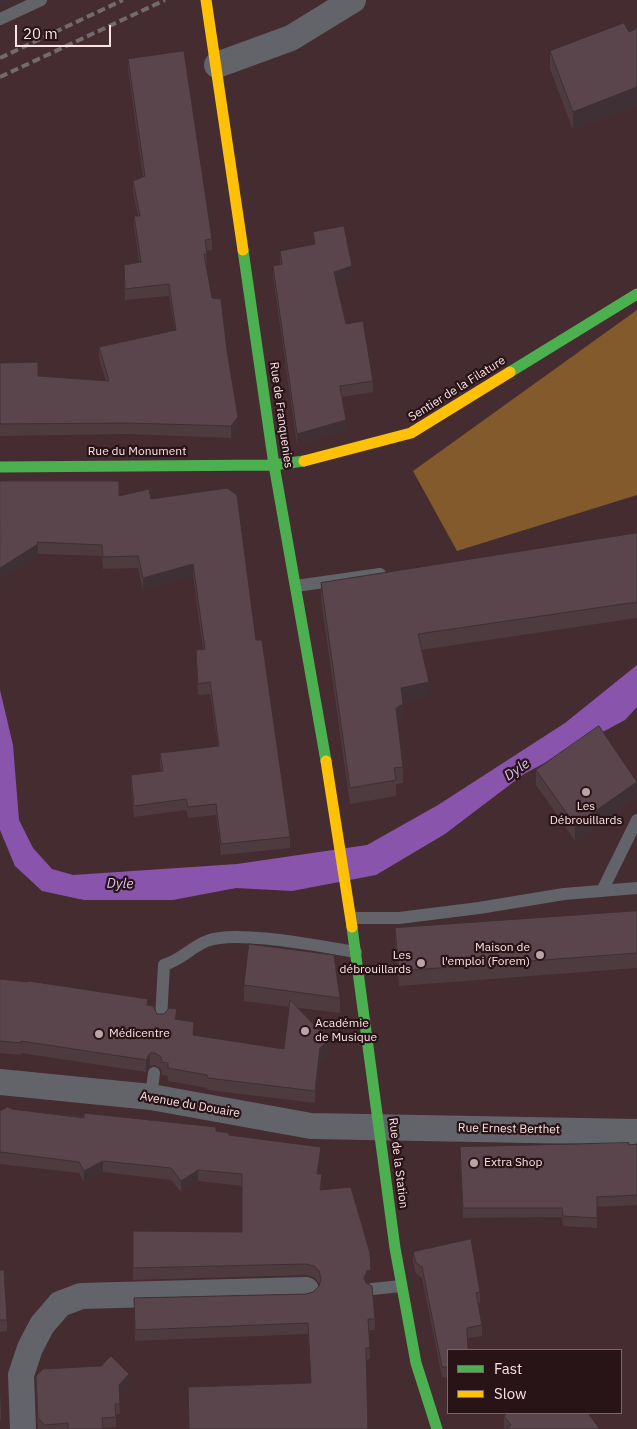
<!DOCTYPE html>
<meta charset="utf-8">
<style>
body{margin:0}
#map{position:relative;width:637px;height:1429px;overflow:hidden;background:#442c31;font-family:"IBM Plex Sans",sans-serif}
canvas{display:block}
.legend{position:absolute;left:447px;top:1349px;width:175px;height:65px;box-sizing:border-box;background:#281317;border:1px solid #7c666a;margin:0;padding:6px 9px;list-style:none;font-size:15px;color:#fbe3e6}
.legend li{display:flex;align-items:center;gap:10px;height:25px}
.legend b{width:25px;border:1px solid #7c666a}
.scale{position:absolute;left:15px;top:25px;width:96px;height:22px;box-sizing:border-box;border:2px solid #fbe3e6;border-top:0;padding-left:6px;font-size:15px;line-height:18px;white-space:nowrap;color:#fbe3e6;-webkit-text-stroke:4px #281317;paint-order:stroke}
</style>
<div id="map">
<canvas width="637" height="1429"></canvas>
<ul class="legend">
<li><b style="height:6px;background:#4caf50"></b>Fast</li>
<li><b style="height:6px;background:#ffc107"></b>Slow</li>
</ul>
<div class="scale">20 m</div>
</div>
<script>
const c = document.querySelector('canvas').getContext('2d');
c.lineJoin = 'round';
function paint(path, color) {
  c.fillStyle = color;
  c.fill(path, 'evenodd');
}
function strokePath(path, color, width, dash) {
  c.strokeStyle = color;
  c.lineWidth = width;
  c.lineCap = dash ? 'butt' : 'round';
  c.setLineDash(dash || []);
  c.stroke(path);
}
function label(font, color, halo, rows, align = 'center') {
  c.font = font + ' "IBM Plex Sans",sans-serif';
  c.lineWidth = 4.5;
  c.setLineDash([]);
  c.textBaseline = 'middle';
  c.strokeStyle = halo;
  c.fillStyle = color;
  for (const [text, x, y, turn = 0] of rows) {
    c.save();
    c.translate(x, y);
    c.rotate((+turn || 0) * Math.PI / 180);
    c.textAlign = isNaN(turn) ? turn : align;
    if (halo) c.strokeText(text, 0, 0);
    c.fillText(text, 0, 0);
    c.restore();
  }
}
paint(new Path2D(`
 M637,310V495L457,551L413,471Z`), '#835a2b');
paint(new Path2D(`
 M637,665V707L625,720L524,774L445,834L376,875L292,891L236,888L173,900H84L42,891L15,866L0,830V690L13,745L19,820L33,848L52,869L73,875L237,864L367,845L438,805L565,723Z`), '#8954ab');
strokePath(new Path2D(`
 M0,19L41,0
 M296,586L380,574
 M602,891L637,820
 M352,918H399L479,908L564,894L637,888
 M161,1019L164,965C183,959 191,947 207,941C235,929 323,947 356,952
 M151,1097L154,1073
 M372,1289L401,1286`), '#636469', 12);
strokePath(new Path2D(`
 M217,65L291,38L353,0
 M0,1082L151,1097L311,1126L637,1132
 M23,1429L21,1375L30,1348L42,1325L60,1304L81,1296L306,1290`), '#636469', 26);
strokePath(new Path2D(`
 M243,250L274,465L326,761
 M510,372L637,294
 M0,467L274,465L304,461
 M352,927L395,1248L416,1363L437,1429`), '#4caf50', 11);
strokePath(new Path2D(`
 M206,0L243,250
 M304,461L411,433L510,372
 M326,761L352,927`), '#ffc107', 11);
strokePath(new Path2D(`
 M0,58L123,0
 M0,77L165,0`), '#726b6e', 4, [8, 4]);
paint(new Path2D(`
 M637,28V106L573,130L550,69V51L629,32Z
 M128,59L212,239V250L206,251L207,265H206L212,298L227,350L238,428L231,438L127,434L0,436V363L38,376L106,381L99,359V347L175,330L169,296L125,300L124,265L139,262L134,227V216H138L133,192V181L143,177L128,70Z
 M313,232L352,277L336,282L346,324L373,381V392L342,397L346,431L297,445L273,277V266L280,264V251L314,244Z
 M0,481L151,499L256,640L290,837V848L221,855L216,815L188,818L186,810L134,817L131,786V775L161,771L160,765V753L218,746L210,694L198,695L196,661V650L203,649L193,576L143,590L138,568L103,569L102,556L38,554V556L0,579Z
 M637,533V618L421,650L429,698L403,703V720L398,723L403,767V783L396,784V796L350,804L321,599V583Z
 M536,770L637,798L575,841L536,785Z
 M637,911V968L399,986L395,943V928Z
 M0,979L148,1005L157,1014L177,1019L194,1035L284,1049L289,1007L244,1001V985L340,998V1013L298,1008L329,1052L320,1061L315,1103L208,1090L207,1088L168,1081V1076L162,1075L161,1069L155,1065L150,1066L146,1072L21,1053V1055L0,1053Z
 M12,1109L216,1131L229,1135L321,1158L318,1174L322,1186L321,1190L371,1281L367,1283L375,1319V1330H369L370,1359L366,1360L368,1429H189L188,1387L311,1383L308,1334L135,1341L134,1298L306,1294L313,1292L319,1286V1283L314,1277L306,1275L133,1280V1231L242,1232V1186L198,1181L181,1192L171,1180L103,1172L84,1182L79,1173L0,1164V1111Z
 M637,1144V1205L597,1207V1228L563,1226L562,1217L463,1218L460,1156Z
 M413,1252L480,1292V1303H478L482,1325V1336L467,1338L448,1350V1378L442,1377L422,1278L416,1274L413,1262Z
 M0,1270L7,1320V1331L0,1332Z
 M129,1385L119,1395L120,1414L116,1415V1427L103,1428V1429H38L36,1387Z
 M0,1392L1,1408V1420H0Z
 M504,1416L599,1429H504Z`), '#4d3b40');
paint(new Path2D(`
 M0,0H13L0,7Z
 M637,87V106L573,130V112Z
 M352,266V277L334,283V272Z
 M238,417V428L231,438V426Z
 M346,420V431L297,445V434Z
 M38,544V556L0,579V568Z
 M193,564V576L143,590V578Z
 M429,682V698L401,704V688Z
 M403,704V720L396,724V708Z
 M637,782V798L575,841V825Z
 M329,1040V1052L320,1061L315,1103V1091L320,1048Z
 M150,1053V1066L146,1072V1060Z
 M321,1147V1158L317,1185V1174Z
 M103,1161V1172L84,1182V1171Z
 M198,1170V1181L181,1192V1181Z
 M371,1270V1281L367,1283L364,1289V1278L367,1271Z
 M129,1374V1385L119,1396V1385Z`), '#3e3034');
const building = new Path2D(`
 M624,23L629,32L637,28V87L573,112L550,51Z
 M184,51L212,239L205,240L207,254H204L212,298L221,299L227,350L238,417L231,426L127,423L0,424V363L38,362V376L109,381L99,347L176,330L169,284L125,289L124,265L141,262L134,216H140L133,181L145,176L128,59Z
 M344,226L352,266L334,272L346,324L363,321L373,381L340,386L346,420L297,434L273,266L282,264L280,251L315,244L313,232Z
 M0,481H119V496L149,489L151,499L227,488L237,495L256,640H262L290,837L221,844L216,804L188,807L186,799L134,806L131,775L163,771L160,753L219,746L210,682L198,684L196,650L205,649L193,564L143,578L138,556L103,557L102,545L37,542L38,544L0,568Z
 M637,533V602L418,634L429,682L401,688L403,704L396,708L403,767L394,768L396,780L350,788L321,583Z
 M599,726L637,782L575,825L536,770Z
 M637,911V953L399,971L395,928Z
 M249,944L334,955L340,998L244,985Z
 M0,979L28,982L29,981L148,999L147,1005L153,1006L157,1014H164L169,1008L177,1009L175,1019L194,1022L193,1035L284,1049L290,1000L329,1040L320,1048L315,1091L208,1078L207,1075L168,1068V1063L162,1062L161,1057L155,1053H150L146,1060L21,1041V1043L0,1041Z
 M8,1107L12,1109L84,1118V1113L216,1127V1131L229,1133V1135L321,1147L317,1174H322L320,1190L351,1187L370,1253L371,1270L367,1271L364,1278L366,1283L372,1286L375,1319H368L370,1348H366L368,1429H189L188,1387L311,1383L308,1323L135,1330L134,1298L306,1294L313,1292L319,1286L321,1279L319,1271L314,1266L306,1264L133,1268V1231L242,1232V1174L198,1170L181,1181L171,1168L103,1161L84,1171L79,1162L0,1152V1111Z
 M629,1143V1145L637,1144V1195L597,1197V1218L563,1216L562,1208H463L460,1147Z
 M471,1239L480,1292L476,1293L482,1325L467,1328L468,1350H448V1367H442L422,1267L416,1263L413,1252Z
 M0,1270H4L7,1320H0Z
 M111,1356L129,1374L119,1385L120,1404H115L116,1417L102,1418L103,1429H68V1423L45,1425L38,1418L36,1376L43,1369L101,1366Z
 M508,1413H588L599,1428L598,1429H506L511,1425L504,1416Z`);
paint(building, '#59454b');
strokePath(building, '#3e3034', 1);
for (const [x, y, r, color] of [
 [586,792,5,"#bba3a7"],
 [540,955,5,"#bba3a7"],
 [421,963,5,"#bba3a7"],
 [305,1031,5,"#bba3a7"],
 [99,1034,5,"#bba3a7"],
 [474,1163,5,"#bba3a7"]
]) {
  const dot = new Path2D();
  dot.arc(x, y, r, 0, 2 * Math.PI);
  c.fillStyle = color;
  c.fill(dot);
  strokePath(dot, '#281317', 2);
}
label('12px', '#fbe3e6', '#281317', [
 ["Sentier de la Filature",457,389,-32],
 ["Rue de Franquenies",281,415,82],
 ["Rue du Monument",137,452],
 ["Avenue du Douaire",190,1105,10],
 ["Rue Ernest Berthet",509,1129,1],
 ["Rue de la Station",398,1163,83]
]);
label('12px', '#fbe3e6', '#281317', [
 ["Les",586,807,"center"],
 ["Débrouillards",586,821,"center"],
 ["Maison de",530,948,"right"],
 ["l'emploi (Forem)",530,962,"right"],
 ["Les",411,956,"right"],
 ["débrouillards",411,970,"right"],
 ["Académie",315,1024],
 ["de Musique",315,1038],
 ["Médicentre",109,1034],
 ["Extra Shop",484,1163]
], 'left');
label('italic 14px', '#dbc0f1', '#281317', [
 ["Dyle",517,770,-35],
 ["Dyle",120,884,1]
]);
</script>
